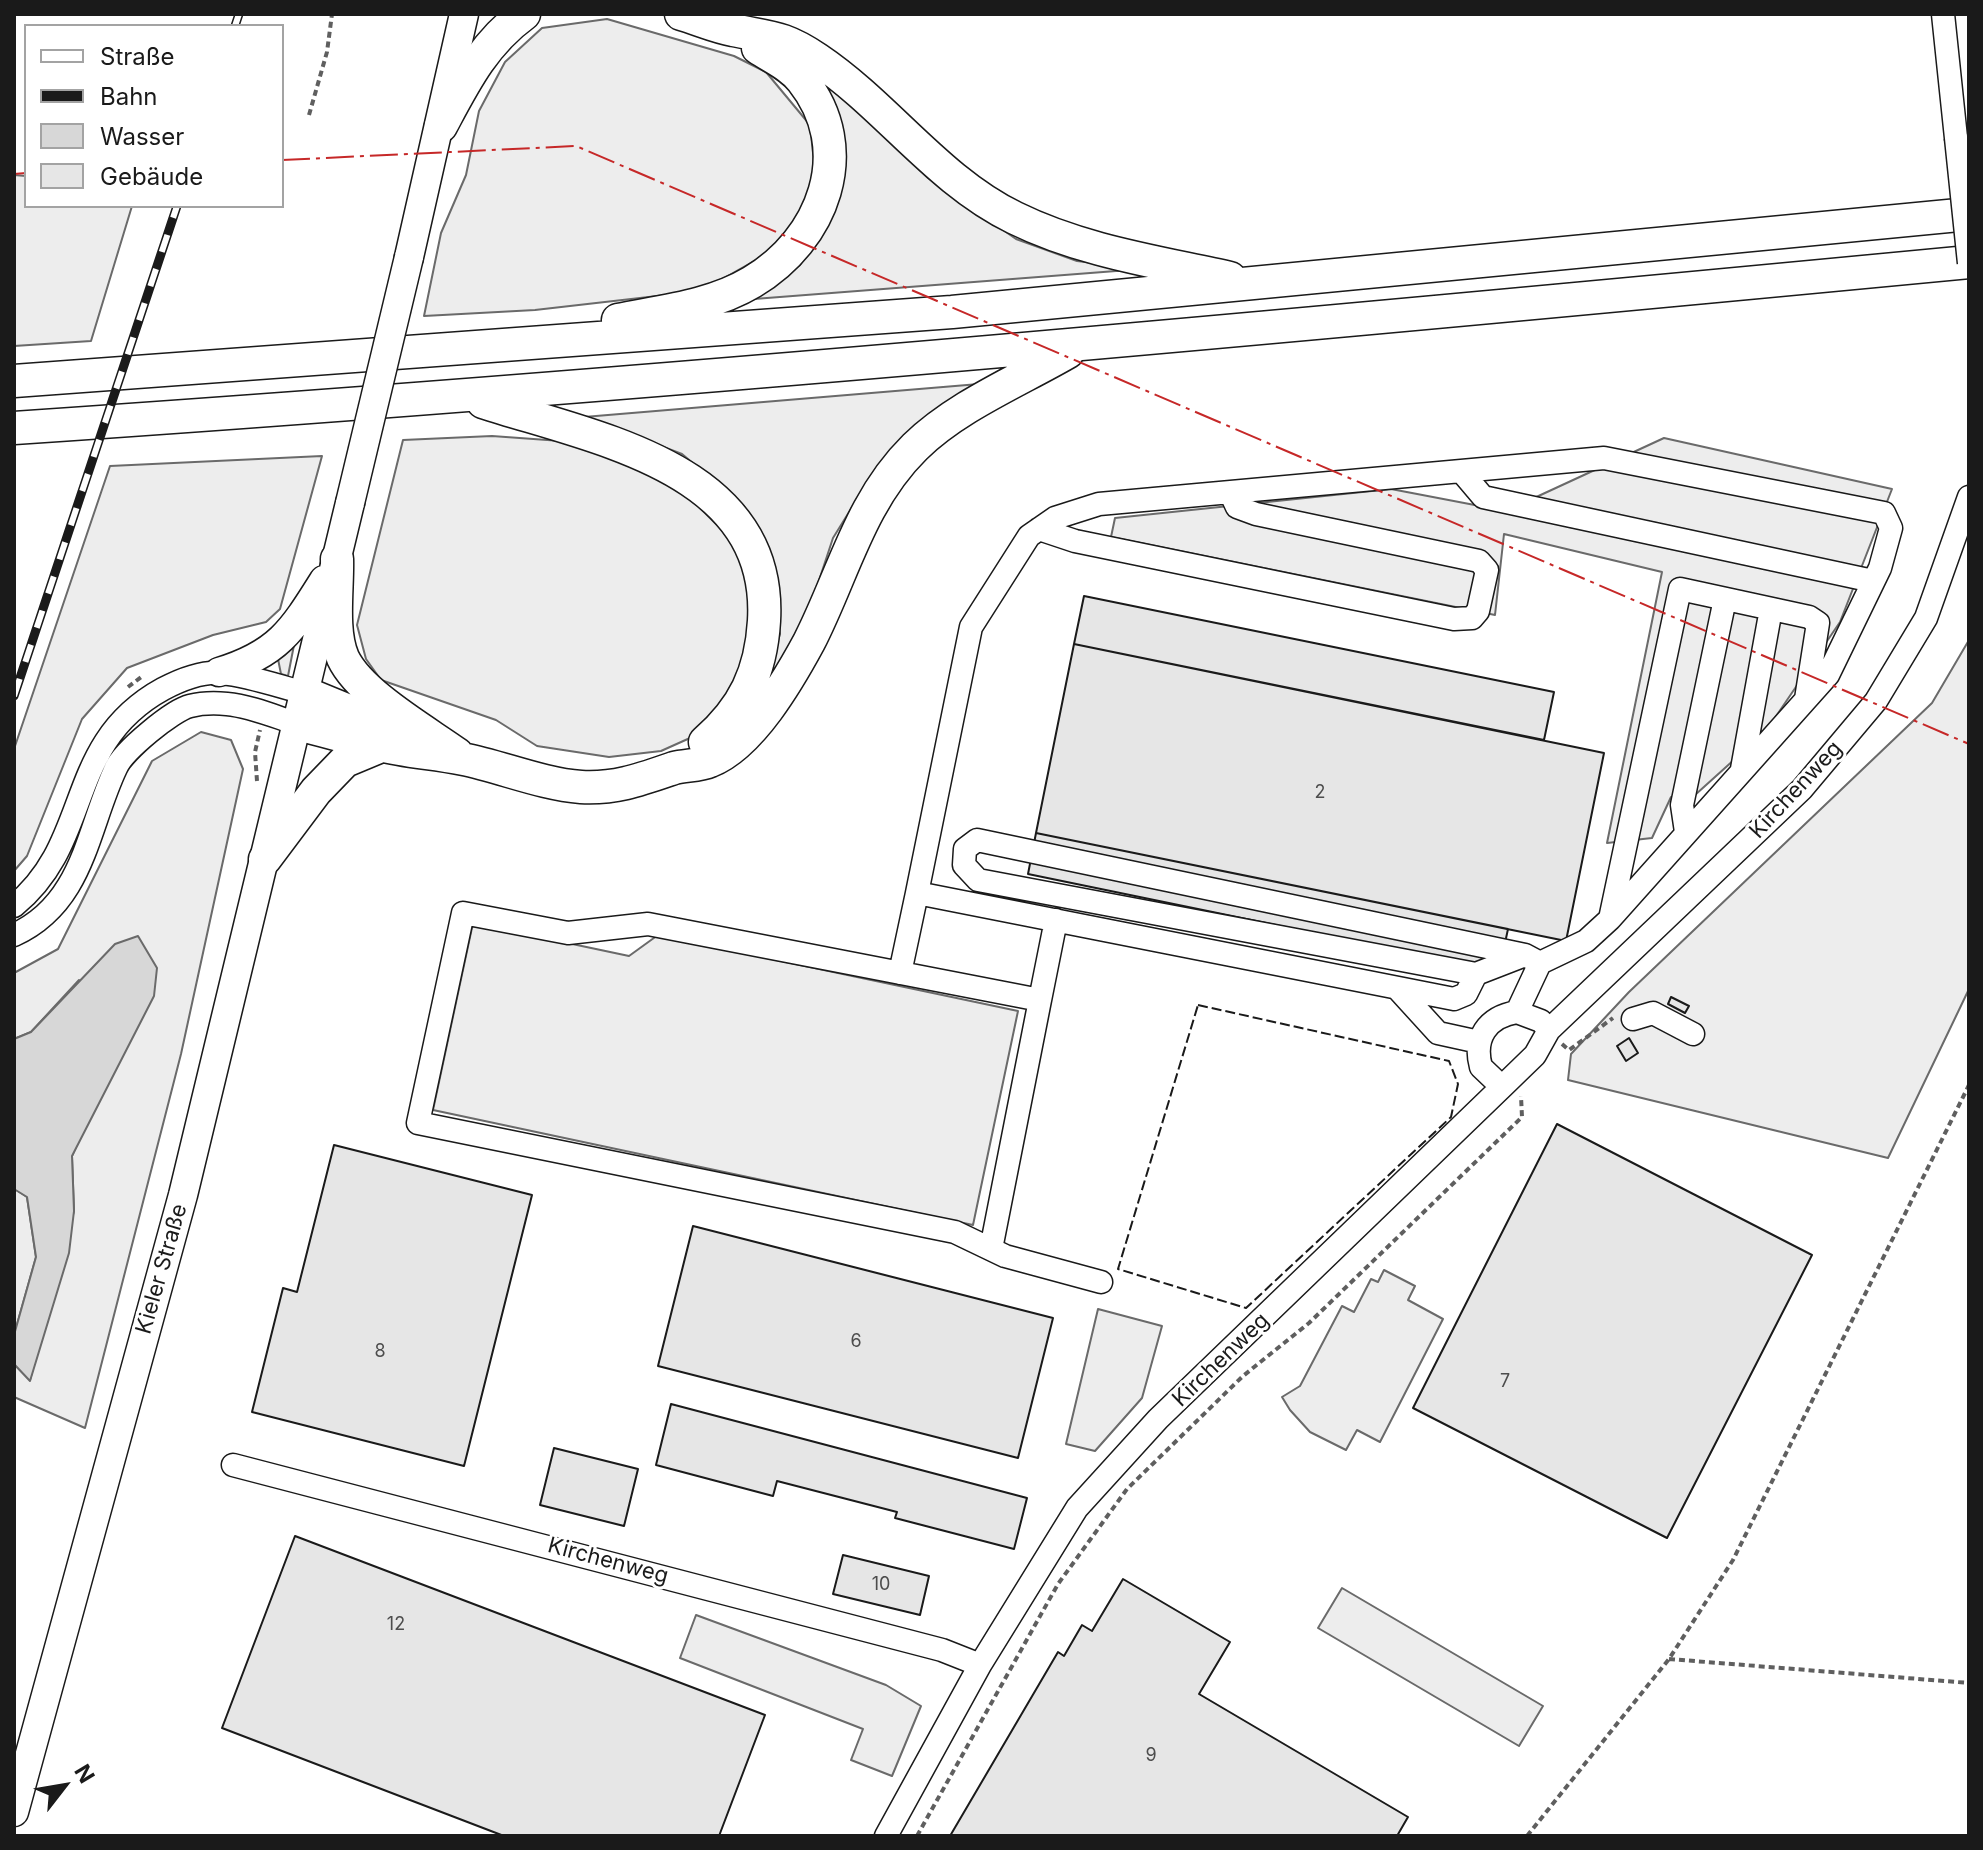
<!DOCTYPE html>
<meta charset="utf-8">
<style>
body{margin:0}
#map{position:relative;width:1983px;height:1850px;overflow:hidden;background:#fff;font-family:Inter,sans-serif}
canvas{display:block}
.frame{position:absolute;inset:0;border:16px solid #1a1a1a;pointer-events:none}
.legend{position:absolute;left:24px;top:24px;width:260px;height:184px;box-sizing:border-box;background:#fff;border:2px solid #a3a3a3;margin:0;padding:10px 14px;list-style:none;font-size:24px;color:#1a1a1a}
.legend li{display:flex;align-items:center;gap:16px;height:40px}
.legend b{width:40px;border:2px solid #a3a3a3}
.north{position:absolute;left:24px;top:1746px;width:80px;height:80px;-webkit-text-stroke:6px #fff;paint-order:stroke;rotate:59deg;font-size:22px;font-weight:700;line-height:32px;text-align:center;color:#1a1a1a}
.north::after{content:'';display:block;margin:auto;width:28px;height:36px;background:#1a1a1a;clip-path:polygon(50% 0,100% 100%,50% 72%,0 100%)}
</style>
<div id="map">
<canvas width="1983" height="1850"></canvas>
<div class="frame"></div>
<ul class="legend">
<li><b style="height:10px;background:#fff"></b>Straße</li>
<li><b style="height:10px;background:#1a1a1a"></b>Bahn</li>
<li><b style="height:22px;background:#d7d7d7"></b>Wasser</li>
<li><b style="height:22px;background:#e6e6e6"></b>Gebäude</li>
</ul>
<div class="north">N</div>
</div>
<script>
const c = document.querySelector('canvas').getContext('2d');
c.lineJoin = 'round';
function paint(path, color) {
  c.fillStyle = color;
  c.fill(path, 'evenodd');
}
function strokePath(path, color, width, dash) {
  c.strokeStyle = color;
  c.lineWidth = width;
  c.lineCap = dash ? 'butt' : 'round';
  c.setLineDash(dash || []);
  c.stroke(path);
}
function label(font, color, halo, rows, align = 'center') {
  c.font = font + ' Inter,sans-serif';
  c.lineWidth = 6;
  c.setLineDash([]);
  c.textBaseline = 'middle';
  c.strokeStyle = halo;
  c.fillStyle = color;
  for (const [text, x, y, turn = 0] of rows) {
    c.save();
    c.translate(x, y);
    c.rotate((+turn || 0) * Math.PI / 180);
    c.textAlign = isNaN(turn) ? turn : align;
    if (halo) c.strokeText(text, 0, 0);
    c.fillText(text, 0, 0);
    c.restore();
  }
}
const built = new Path2D(`
 M607,19L734,56L766,72L810,125L816,181L798,222L772,251L701,291L535,310L424,316L441,233L466,175L479,111L505,62L542,28Z
 M820,80L871,122L928,178L1016,239L1077,261L1142,269L754,299L800,265L837,205L843,139Z
 M14,175L26,176V206H132L91,341L14,346Z
 M979,384L921,427L877,467L833,538L800,638L764,688L780,634L770,560L744,506L682,454L584,417Z
 M492,436L561,441L618,457L684,492L720,528L745,561L750,603L745,659L727,699L690,738L661,751L609,757L537,746L496,720L381,680L366,659L357,625L403,440Z
 M1664,438L1892,489L1840,622L1766,731L1695,795L1671,797L1652,838L1607,843L1662,572L1504,534L1495,615L1111,537L1115,518L1391,489L1506,511Z
 M322,456L280,609L266,622L213,635L127,668L82,719L27,856L14,871V749L110,466Z
 M1969,640V989L1888,1158L1568,1080L1571,1054L1629,992L1932,703Z
 M294,645L288,676L281,674L278,659Z
 M201,732L231,740L243,769L181,1054L85,1428L14,1397V1364L30,1380L74,1211L72,1156L82,1133L79,980L31,1032L14,1039V973L58,949L152,761Z
 M473,923L629,956L658,935L1018,1011L973,1225L433,1110Z
 M15,1189L27,1197L36,1257L14,1335Z
 M1384,1270L1415,1286L1408,1300L1443,1319L1380,1442L1357,1430L1346,1450L1310,1432L1290,1410L1282,1397L1300,1386L1342,1306L1354,1312L1371,1279L1378,1282Z
 M1098,1309L1162,1326L1142,1398L1095,1451L1066,1444Z
 M1342,1588L1543,1706L1519,1746L1318,1628Z
 M696,1615L886,1685L921,1706L892,1776L851,1760L863,1729L680,1658Z`);
paint(built, '#ededed');
strokePath(built, '#6a6a6a', 2);
const water = new Path2D(`
 M138,936L157,968L154,996L72,1156L74,1211L69,1253L30,1381L14,1364V1335L36,1257L27,1197L14,1189V1039L31,1032L115,944Z`);
paint(water, '#d7d7d7');
strokePath(water, '#6a6a6a', 2);
const building = new Path2D(`
 M1084,596L1554,692L1544,740L1074,644Z
 M1074,644L1604,753L1566,941L1036,833Z
 M1036,833L1508,929L1499,971L1028,874Z
 M1671,997L1689,1006L1685,1013L1668,1004Z
 M1629,1038L1638,1053L1626,1061L1617,1046Z
 M1557,1124L1812,1255L1667,1538L1413,1408Z
 M334,1145L532,1195L464,1466L252,1412L283,1288L297,1292Z
 M693,1226L1053,1318L1018,1458L658,1366Z
 M671,1404L1027,1498L1014,1549L895,1518L897,1512L777,1481L773,1496L656,1465Z
 M554,1448L638,1469L624,1526L540,1505Z
 M295,1536L765,1715L719,1836H504L222,1728Z
 M843,1555L929,1576L920,1615L833,1594Z
 M1123,1579L1230,1642L1199,1694L1408,1817L1397,1836H950L1058,1652L1064,1656L1082,1625L1092,1631Z`);
paint(building, '#e6e6e6');
strokePath(building, '#1a1a1a', 2);
const minor = new Path2D(`
 M1943,14L1956,138
 M1461,471L1483,497L1873,581
 M1039,529L1075,541L1454,619L1472,618L1478,611L1487,570L1479,561L1256,514L1237,507L1230,492
 M1742,769L1771,609
 M1686,832L1682,805L1725,599
 M14,906C94,841 63,744 163,689C180,680 202,671 222,673C250,676 278,686 305,693
 M14,935C84,903 87,829 116,768C123,751 173,710 190,706C202,703 216,703 227,704C250,706 276,717 298,724
 M1525,955L977,840L965,849L964,865L978,880L1476,974L1525,955L1540,963
 M900,973L917,893
 M1476,974L1466,994L1454,999L917,893L971,627L1029,536L1055,518L1099,504L1604,458L1884,513L1891,528L1880,568L1828,675L1610,919
 M1397,988L1438,1033L1479,1042
 M1040,1000L1056,920
 M1517,1012L1540,963L1586,941L1610,919L1680,589L1809,617L1818,623L1806,699
 M1517,1012L1541,1021L1549,1030L1535,1055L1502,1087L1481,1067C1473,1038 1487,1017 1517,1012Z
 M1633,1019L1653,1013L1693,1034
 M1549,1030L1802,789L1876,701L1926,618L1969,497
 M991,1249L1040,1000L648,924L568,933L463,913L418,1123L955,1232L1005,1256L1101,1282
 M233,1465L942,1650L980,1665
 M886,1836L980,1665L1077,1508L1158,1419L1502,1087`);
const major = new Path2D(`
 M409,257L464,14
 M219,672C278,654 292,631 324,580
 M14,1812L183,1195L350,503`);
const highway = new Path2D(`
 M681,14C698,19 716,27 733,30C771,38 783,36 817,59C887,106 938,181 1015,218C1082,251 1158,262 1230,278
 M441,126C464,83 483,44 524,14
 M618,320C663,311 712,306 752,282C823,240 858,150 802,80C790,65 773,58 758,48
 M14,381L952,312L1969,214
 M483,402C593,438 773,467 764,621C761,672 744,708 705,742
 M14,428C667,384 1318,324 1969,262
 M337,559C338,588 331,630 343,658C360,694 425,731 457,754
 M305,693L412,737
 M298,724C325,731 352,739 380,745C407,752 436,753 463,759C502,767 542,784 581,787C616,789 642,779 674,768C686,765 699,766 710,761C751,745 789,679 809,642C843,576 859,502 915,447C957,406 1018,381 1068,352
 M265,859L316,791L345,761L381,746`);
strokePath(minor, '#1a1a1a', 25);
strokePath(major, '#1a1a1a', 31);
strokePath(highway, '#1a1a1a', 35);
strokePath(new Path2D(`
 M309,115L327,52L332,14
 M128,687L144,675
 M257,781L255,752L260,730
 M1562,1044L1569,1050L1613,1018
 M1669,1659L1969,1683
 M917,1836L1058,1584L1127,1489L1243,1376L1309,1323L1522,1117L1521,1096
 M1527,1836L1669,1659L1733,1560L1969,1085`), '#5f5f5f', 4, [6, 4]);
strokePath(minor, '#fff', 22);
strokePath(major, '#fff', 28);
strokePath(highway, '#fff', 32);
const rail = new Path2D(`
 M235,26L239,14
 M14,696L177,206`);
strokePath(rail, '#1a1a1a', 9);
strokePath(rail, '#fff', 6, [18]);
const minorBridge = new Path2D(`
 M1956,138L1969,263`);
const majorBridge = new Path2D(`
 M350,503L409,257`);
strokePath(minorBridge, '#1a1a1a', 25, []);
strokePath(majorBridge, '#1a1a1a', 31, []);
strokePath(minorBridge, '#fff', 22);
strokePath(majorBridge, '#fff', 28);
strokePath(new Path2D(`
 M1198,1005L1449,1061L1458,1084L1451,1117L1246,1308L1118,1269Z`), '#1a1a1a', 2, [10, 4]);
strokePath(new Path2D(`
 M282,160L576,146L1969,744
 M14,174L26,173`), '#c62828', 2, [28, 6, 4, 6]);
label('18px', '#4d4d4d', null, [
 ["2",1320,793],
 ["6",856,1342],
 ["8",380,1352],
 ["7",1505,1382],
 ["10",881,1585],
 ["12",396,1625],
 ["9",1151,1756]
]);
label('22px', '#1a1a1a', '#fff', [
 ["Kirchenweg",1796,790,-47],
 ["Kieler Straße",162,1269,-74],
 ["Kirchenweg",1221,1360,-44],
 ["Kirchenweg",608,1561,15]
]);
</script>
